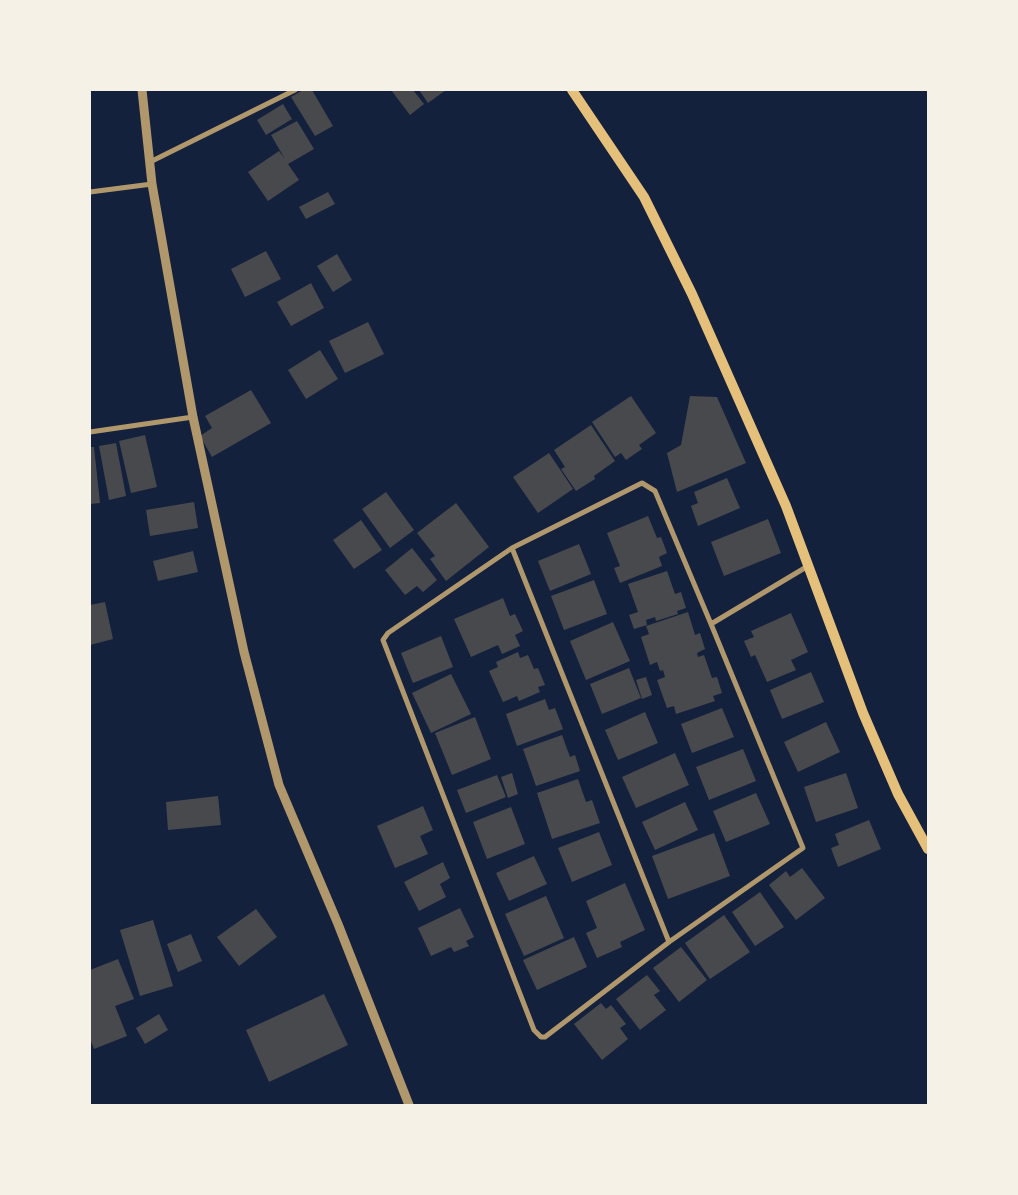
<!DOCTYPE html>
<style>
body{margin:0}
#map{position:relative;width:1018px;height:1195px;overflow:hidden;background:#14213d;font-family:"Public Sans",sans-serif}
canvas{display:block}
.frame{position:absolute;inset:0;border:91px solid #f6f1e7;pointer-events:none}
</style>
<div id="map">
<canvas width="1018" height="1195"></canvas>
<div class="frame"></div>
</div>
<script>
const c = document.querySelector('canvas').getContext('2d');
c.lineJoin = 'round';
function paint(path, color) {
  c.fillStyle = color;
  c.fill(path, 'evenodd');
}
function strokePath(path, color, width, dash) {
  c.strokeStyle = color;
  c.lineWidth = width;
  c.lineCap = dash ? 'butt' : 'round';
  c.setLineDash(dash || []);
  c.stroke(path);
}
paint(new Path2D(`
 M303,90H312L333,126L315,136L291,97Z
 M391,90H413L424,104L410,115Z
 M419,90H446L428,103Z
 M283,104L292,119L266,135L257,120Z
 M297,121L314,149L288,164L299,180L268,201L248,172L279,151L285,159L271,135Z
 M328,192L335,204L306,219L299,207Z
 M266,251L281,279L245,297L231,269Z
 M337,254L352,280L333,292L317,266Z
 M311,283L324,308L291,326L277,302Z
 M368,322L384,354L345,373L329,341Z
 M320,350L338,379L306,399L288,370Z
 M251,390L271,423L212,457L200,436L212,428L205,416Z
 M631,396L656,433L639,445L642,449L626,460L621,453L615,457L592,422Z
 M690,396L717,397L746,463L677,492L667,453L681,445Z
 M591,425L615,461L594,476L595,479L576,491L561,469L565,467L554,450Z
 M145,435L157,487L131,493L119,441Z
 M116,443L126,496L109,500L99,446Z
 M90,447H94L100,503L90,504Z
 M549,453L573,489L538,513L513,477Z
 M727,478L740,508L698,526L691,506L698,503L694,492Z
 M386,492L414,530L390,548L362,509Z
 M194,502L198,528L150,536L146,510Z
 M456,503L489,547L446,581L430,559L435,556L417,533Z
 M648,516L657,538L661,537L667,553L659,557L662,566L620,583L614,568L620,566L607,533Z
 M768,519L781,553L724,576L711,542Z
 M361,520L382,550L354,569L333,540Z
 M579,544L591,574L550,591L538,561Z
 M412,548L437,580L423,592L417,586L405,595L385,570Z
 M193,551L198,572L158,581L153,561Z
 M667,571L675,594L681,592L686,608L677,611L678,614L656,621L655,617L646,620L647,625L634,629L629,615L638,612L628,584Z
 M594,580L607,614L564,630L551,596Z
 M503,598L510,616L515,614L523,631L515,635L520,646L502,654L498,645L471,657L454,619Z
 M105,602L113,639L90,645V605Z
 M688,612L695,635L700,633L705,649L697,653L698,657L704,655L712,678L717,677L722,693L713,696L715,701L676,714L674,706L667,708L657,680L665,677L663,670L660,671L657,662L650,665L641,637L649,634L646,626Z
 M791,613L808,652L791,660L796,670L767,682L755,655L751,657L744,641L754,637L751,631Z
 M613,622L630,661L586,680L570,641Z
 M441,636L453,667L413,683L401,653Z
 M518,652L520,658L528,655L534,669L538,668L545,685L538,687L540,692L519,701L517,696L503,702L489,671L498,667L496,662Z
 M629,668L641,698L602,714L590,684Z
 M811,672L824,702L782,719L770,690Z
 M451,674L471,714L431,733L412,693Z
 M646,677L652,695L642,699L636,680Z
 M545,699L549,710L555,708L563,729L517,746L506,714Z
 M722,708L734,737L692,753L681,724Z
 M645,712L658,743L618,760L605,730Z
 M475,717L491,759L452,775L435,733Z
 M826,722L840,752L798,772L784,742Z
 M562,735L570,757L575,755L580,771L536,786L523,749Z
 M743,749L756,781L709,800L696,767Z
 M675,753L689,785L636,808L622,777Z
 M512,773L518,794L508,798L501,777Z
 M846,773L858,808L816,822L804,787Z
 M497,775L506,797L466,813L457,790Z
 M578,779L586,802L592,800L600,823L552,839L537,793Z
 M756,793L770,824L726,842L713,811Z
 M218,796L221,825L168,830L166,802Z
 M685,802L698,830L655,850L642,822Z
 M423,806L433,830L420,836L428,854L395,868L377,826Z
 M511,807L525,844L487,859L473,822Z
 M869,820L881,849L838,867L831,848L839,845L835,834Z
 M599,832L612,865L572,882L558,848Z
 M714,833L730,876L668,899L652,856Z
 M534,856L547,884L509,901L496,873Z
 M443,862L450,878L440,884L446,897L419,911L404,882Z
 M802,868L825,898L796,920L769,885L786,871L790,877Z
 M625,883L645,930L620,942L622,947L597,958L586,933L597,928L586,901Z
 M760,892L784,927L755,946L732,912Z
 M546,896L564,938L524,956L505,914Z
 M460,908L474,937L466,941L469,946L454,952L451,947L431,956L418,928Z
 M256,909L277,937L239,966L217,937Z
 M724,915L750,952L710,979L685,943Z
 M153,920L173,986L140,996L120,930Z
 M191,934L202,961L178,972L167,944Z
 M574,937L587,967L537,990L523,960Z
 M681,947L707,980L679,1002L653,968Z
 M118,959L134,999L115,1006L127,1036L94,1049L90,1039V970Z
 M647,975L660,991L654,995L666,1010L640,1030L616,999Z
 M324,994L348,1045L269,1082L246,1030Z
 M601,1003L606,1009L611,1005L626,1024L620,1028L628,1039L602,1060L574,1024Z
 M159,1014L168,1030L145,1044L136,1028Z`), '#48494c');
strokePath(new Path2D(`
 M150,162L295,90
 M90,192L152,184
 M90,432L193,417
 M512,548L669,942
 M711,624L803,848L669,942L545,1037H541L534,1030L383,640L388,633L512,548L642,483L655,491L711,624L808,566`), '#b1986c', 5);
strokePath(new Path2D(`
 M142,90L152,184L193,417L244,652L279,785L338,924L409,1105`), '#b1986c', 9);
strokePath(new Path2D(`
 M572,90L644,197L692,294L786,506L863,713L898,794L928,849`), '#e5c07b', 10);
</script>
